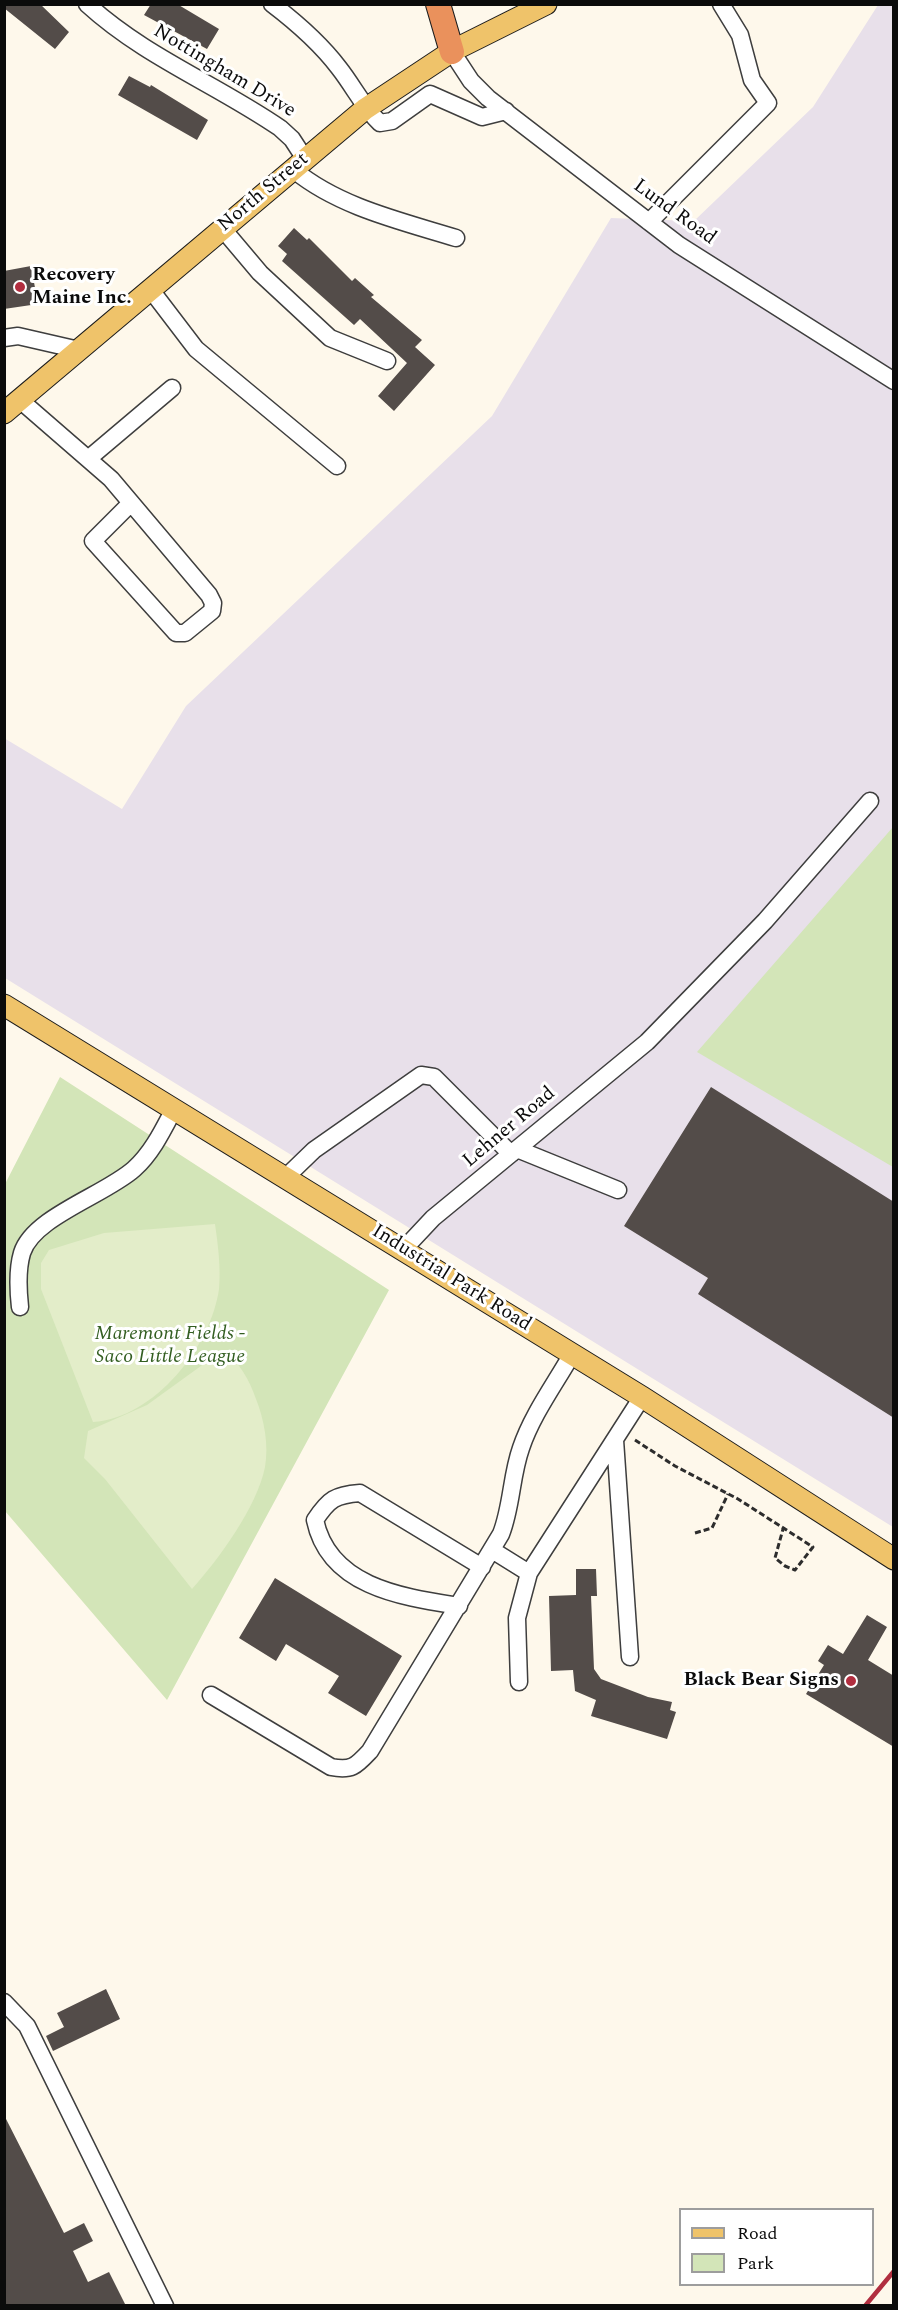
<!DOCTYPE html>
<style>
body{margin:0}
#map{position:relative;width:898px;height:2310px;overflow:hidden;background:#fef8eb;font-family:Spectral,serif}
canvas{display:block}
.frame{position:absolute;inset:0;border:6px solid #0b0b0b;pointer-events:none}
.legend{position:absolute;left:679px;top:2208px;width:195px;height:78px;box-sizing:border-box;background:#fff;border:2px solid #9d9d9d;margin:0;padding:8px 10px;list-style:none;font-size:18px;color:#0b0b0b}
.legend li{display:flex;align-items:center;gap:12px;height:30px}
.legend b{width:30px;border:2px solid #9d9d9d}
</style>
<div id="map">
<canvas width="898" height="2310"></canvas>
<div class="frame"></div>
<ul class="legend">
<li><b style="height:8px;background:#efc36a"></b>Road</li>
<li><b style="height:16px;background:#d3e5b8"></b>Park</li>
</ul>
</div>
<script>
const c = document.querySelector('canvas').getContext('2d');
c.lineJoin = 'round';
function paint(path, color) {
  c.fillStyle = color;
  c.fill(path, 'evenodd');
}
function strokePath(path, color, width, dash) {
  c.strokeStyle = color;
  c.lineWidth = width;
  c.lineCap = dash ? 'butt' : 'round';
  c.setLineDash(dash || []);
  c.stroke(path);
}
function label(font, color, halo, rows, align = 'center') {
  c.font = font + ' Spectral,serif';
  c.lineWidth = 6;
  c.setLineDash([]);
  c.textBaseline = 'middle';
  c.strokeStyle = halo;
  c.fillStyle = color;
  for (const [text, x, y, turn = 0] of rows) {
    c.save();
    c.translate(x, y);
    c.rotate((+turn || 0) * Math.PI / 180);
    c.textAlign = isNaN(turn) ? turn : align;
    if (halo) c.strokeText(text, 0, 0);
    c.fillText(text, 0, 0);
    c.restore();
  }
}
paint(new Path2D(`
 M878,5H893V1527L5,978L4,738L122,809L186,706L492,416L611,218L694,221L813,107Z`), '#e8e0ea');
paint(new Path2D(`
 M893,827V1167L697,1052Z
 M60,1077L389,1290L167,1700L5,1511L4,1186Z`), '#d3e5b8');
paint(new Path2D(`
 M215,1224C218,1245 221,1268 219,1289C211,1346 155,1418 93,1422L41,1289V1263L49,1250L104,1233Z
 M223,1350C240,1363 249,1379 256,1399C264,1419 269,1445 265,1467C257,1507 219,1559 192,1589L105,1479L84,1458L88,1431L147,1405Z`), '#e3edc9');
paint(new Path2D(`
 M4,4H40L69,32L55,49L4,8Z
 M151,4H177L219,29L207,49L144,15Z
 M129,76L150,87L151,85L208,120L197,140L118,95Z
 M294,228L307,240L309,238L352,281L355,278L374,295L371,297L422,340L415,347L435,365L394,411L378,396L407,363L360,319L354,325L282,261L287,254L278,246Z
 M31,266L38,304L4,309V271Z
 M711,1087L894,1202V1418L698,1294L708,1278L624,1226Z
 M576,1569H596L597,1596H591L594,1669L601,1679L648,1697L672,1702L670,1710L676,1712L667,1739L591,1716L596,1700L575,1691L573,1670L551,1671L549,1596L576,1595Z
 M275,1578L402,1656L366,1716L328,1693L339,1676L286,1644L276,1661L239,1638Z
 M867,1615L887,1627L868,1660L894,1676V1747L806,1694L824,1665L818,1661L828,1645L843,1654Z
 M106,1989L120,2019L53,2051L46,2036L64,2027L57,2013Z
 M4,2115L64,2233L84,2223L93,2241L73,2251L88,2282L109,2272L126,2306H4Z`), '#534c49');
const minor = new Path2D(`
 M87,4C145,57 216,84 280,128L292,139L305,159
 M272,4C297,23 320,43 339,68C354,87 363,107 380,123L392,121L430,94L482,117L506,111
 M452,52L471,81L488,98L679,245L894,381
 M294,170C339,207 401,221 456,238
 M649,222L768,103L752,80L740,35L721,4
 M222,228L260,273L330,338L387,361
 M151,290L196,349L337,466
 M4,338L18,336L79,350
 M20,400L111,479L209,595L213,603L212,611L185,633H176L93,541L131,503
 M88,459L172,388
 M517,1149L618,1190
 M285,1178L314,1150L421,1075L434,1077L511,1154
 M403,1250L433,1218L647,1042L765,921L870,801
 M20,1307C18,1289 17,1270 22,1253C33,1217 105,1195 134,1169C152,1153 163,1130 174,1109
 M615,1440L630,1657
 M492,1550L529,1573
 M459,1606C402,1597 329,1587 315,1520C329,1499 335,1495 360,1493L482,1567
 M519,1682L517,1618L529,1573L642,1397
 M211,1695L331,1767C352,1771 356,1766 370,1751L501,1534C512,1506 511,1476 521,1448C532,1415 555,1384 572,1354
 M4,2002L27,2026L165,2306`);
const major = new Path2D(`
 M4,413L365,109L454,50L546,4
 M4,1005L642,1397L894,1559`);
const highway = new Path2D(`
 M438,4L452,52`);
strokePath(minor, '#3e3e3e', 19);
strokePath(major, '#1c1c1c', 23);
strokePath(highway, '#1c1c1c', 26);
strokePath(new Path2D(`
 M635,1440L675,1466L738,1499L813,1547L795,1570L785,1566L775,1558L783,1529
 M695,1533L712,1528L728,1494`), '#2d2d2d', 3, [6, 3]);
strokePath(minor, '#fff', 16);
strokePath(major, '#efc36a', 21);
strokePath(highway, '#ea915c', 24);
strokePath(new Path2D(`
 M865,2306L894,2271`), '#b12e3f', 4.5);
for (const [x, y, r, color] of [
 [20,287,6,"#b12e3f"],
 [851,1681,6,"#b12e3f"]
]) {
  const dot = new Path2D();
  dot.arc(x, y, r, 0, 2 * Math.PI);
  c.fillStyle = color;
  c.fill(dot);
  strokePath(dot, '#fff', 2);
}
label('20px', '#0b0b0b', '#fff', [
 ["Nottingham Drive",224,72,31],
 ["North Street",264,193,-40],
 ["Lund Road",674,213,36],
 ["Lehner Road",510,1128,-40],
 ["Industrial Park Road",451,1279,32]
]);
label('bold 20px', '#0b0b0b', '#fff', [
 ["Recovery",32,276],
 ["Maine Inc.",32,299],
 ["Black Bear Signs",839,1681,"right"]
], 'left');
label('italic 20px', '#335e21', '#fff', [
 ["Maremont Fields -",170,1335],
 ["Saco Little League",170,1358]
]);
</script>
